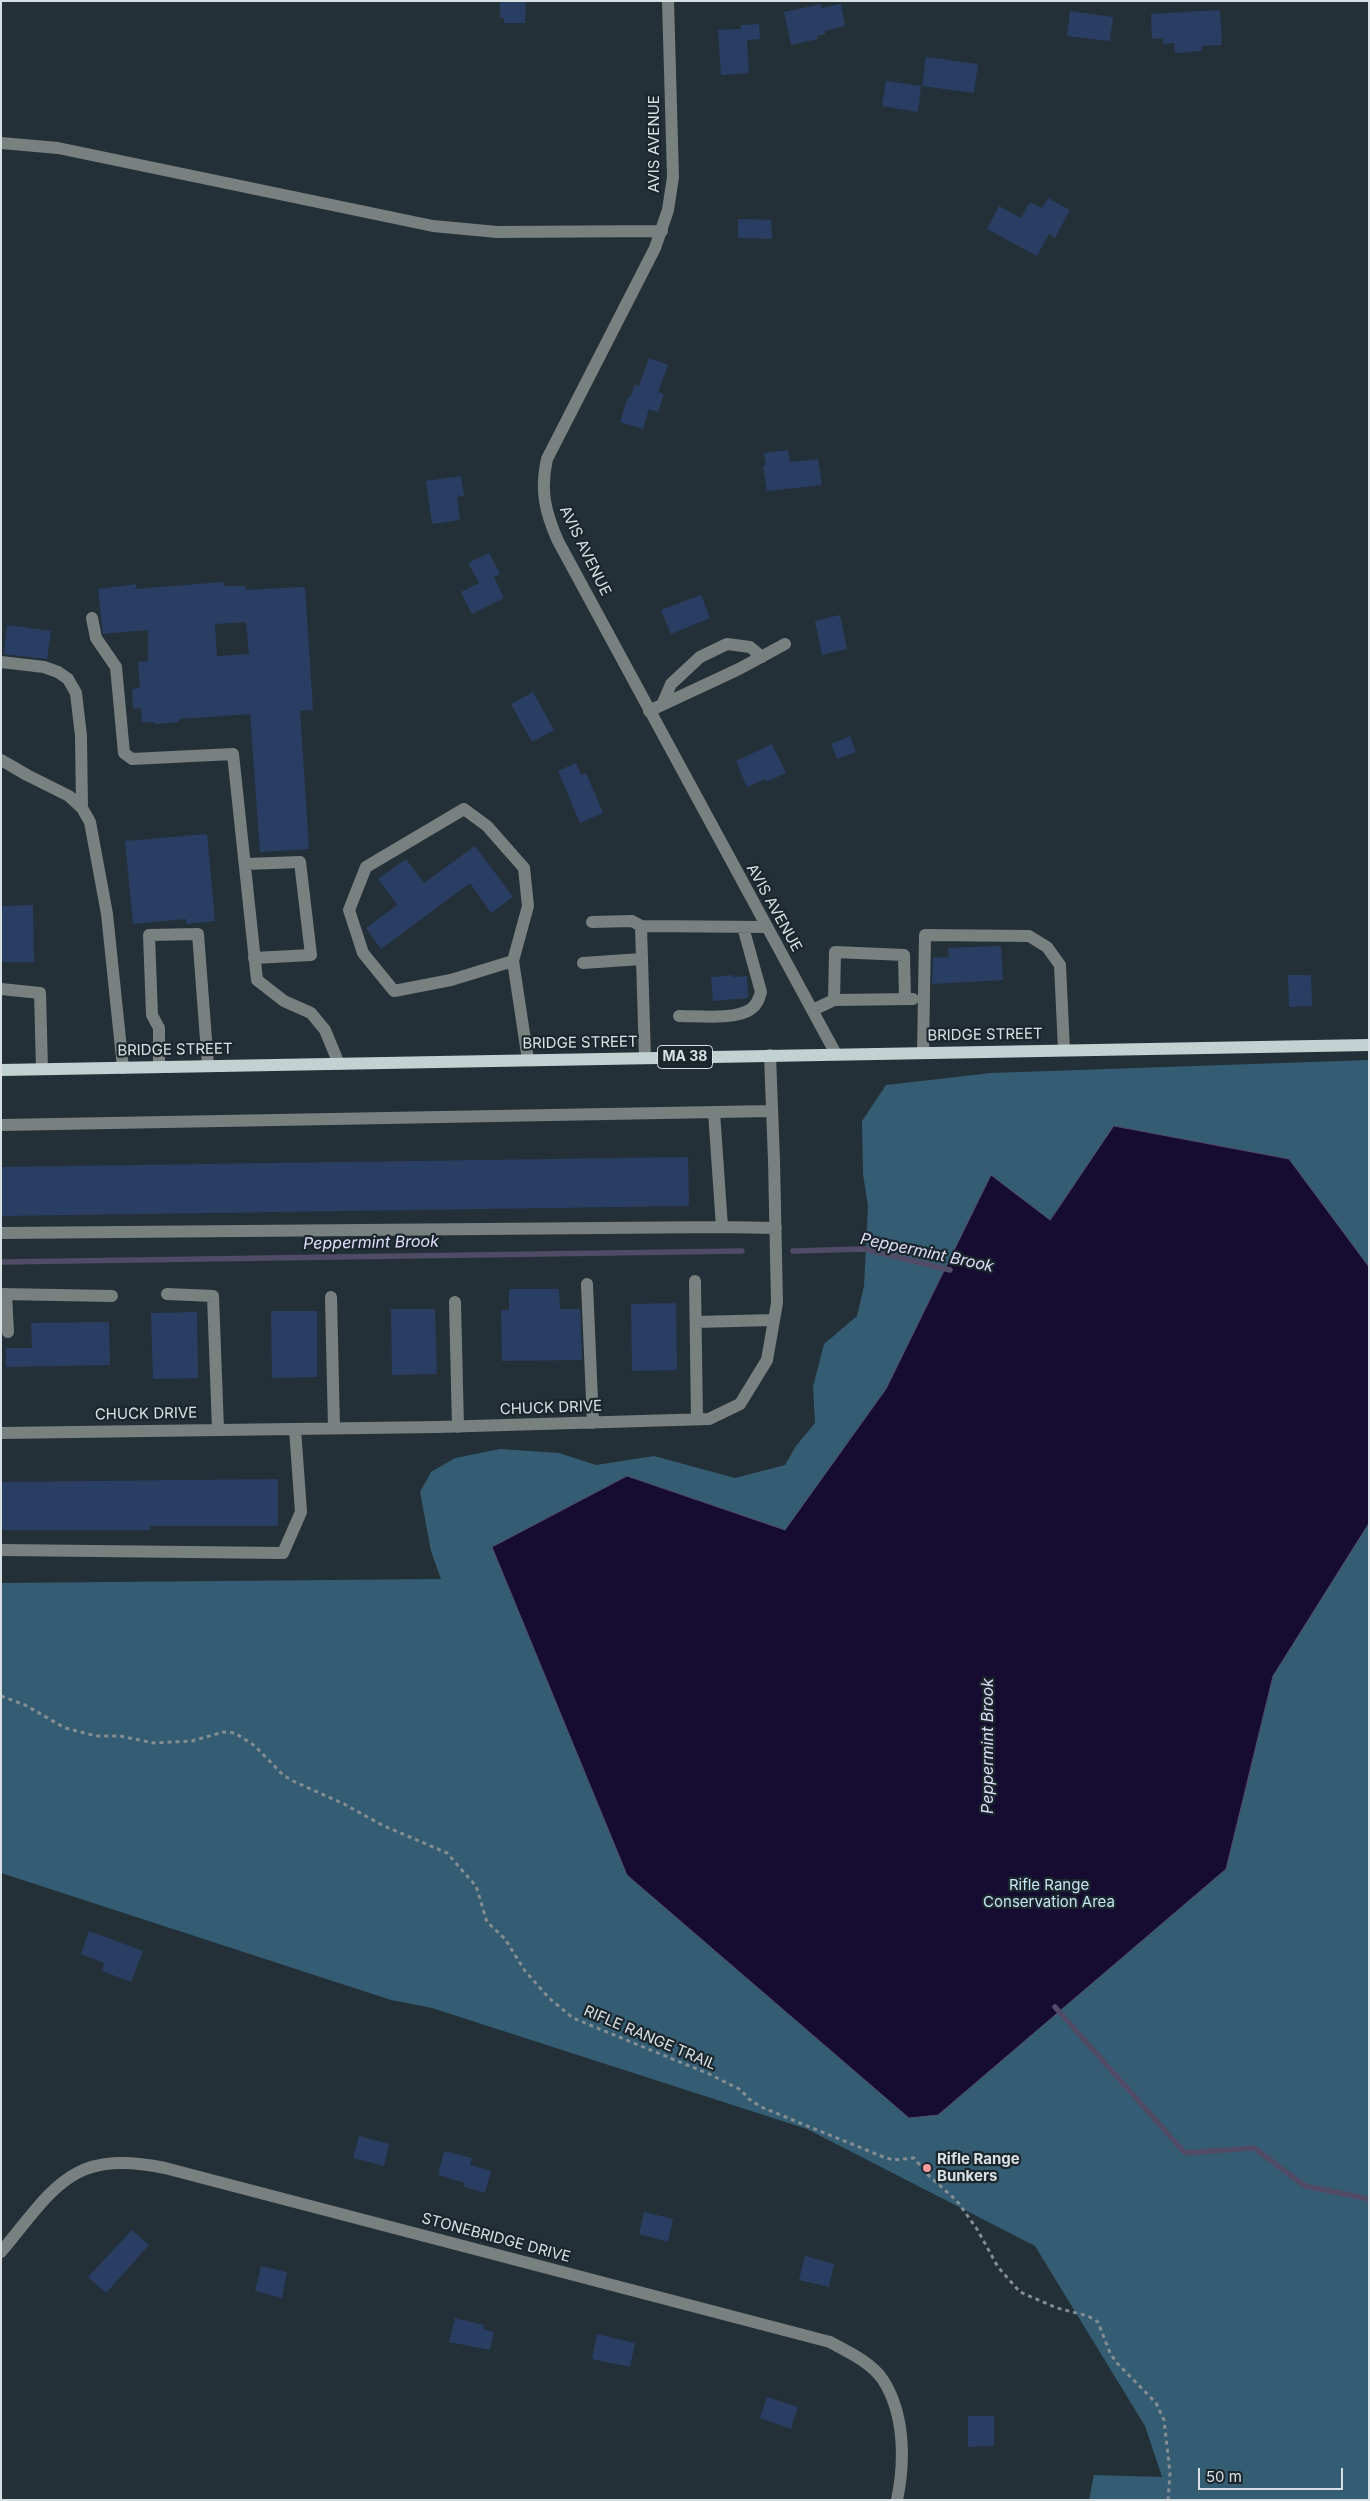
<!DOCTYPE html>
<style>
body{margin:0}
#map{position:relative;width:1370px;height:2501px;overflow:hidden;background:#243037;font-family:Inter,sans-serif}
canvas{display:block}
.frame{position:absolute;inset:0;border:2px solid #d9e0e4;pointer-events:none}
.scale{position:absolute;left:1198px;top:2468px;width:145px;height:22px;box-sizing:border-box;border:2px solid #d9e0e4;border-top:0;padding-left:6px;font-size:15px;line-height:18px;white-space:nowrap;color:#d9e0e4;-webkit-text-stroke:4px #1b262d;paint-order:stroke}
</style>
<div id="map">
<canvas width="1370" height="2501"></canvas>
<div class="frame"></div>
<div class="scale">50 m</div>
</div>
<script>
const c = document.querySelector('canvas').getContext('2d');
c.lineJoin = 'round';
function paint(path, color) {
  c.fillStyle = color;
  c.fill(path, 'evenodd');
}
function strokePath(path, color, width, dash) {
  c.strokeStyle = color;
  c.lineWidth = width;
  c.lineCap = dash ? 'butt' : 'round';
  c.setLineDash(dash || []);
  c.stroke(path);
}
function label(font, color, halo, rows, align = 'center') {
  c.font = font + ' Inter,sans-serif';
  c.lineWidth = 4.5;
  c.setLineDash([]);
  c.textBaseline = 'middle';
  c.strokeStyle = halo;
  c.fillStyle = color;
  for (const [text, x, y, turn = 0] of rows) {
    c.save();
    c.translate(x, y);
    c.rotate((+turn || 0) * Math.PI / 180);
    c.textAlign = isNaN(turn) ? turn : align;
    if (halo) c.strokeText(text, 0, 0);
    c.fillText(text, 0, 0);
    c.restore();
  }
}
paint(new Path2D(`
 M1369,1060V2500H1089L1094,2475L1162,2477L1145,2426L1035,2246L807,2129L432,2008L391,2000L1,1873V1583L441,1579L431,1551L420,1492L431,1472L455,1458L500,1449L559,1453L596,1465L654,1456L735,1478L785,1465L796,1446L815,1423L813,1387L824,1344L857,1316L864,1286L868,1206L863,1174L862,1121L886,1085L991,1073Z`), '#345d73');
const water = new Path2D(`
 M1114,1126L1289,1159L1369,1267V1523L1273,1676L1226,1869L938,2115L909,2118L627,1875L492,1547L627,1476L785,1530L886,1389L991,1175L1050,1220Z`);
paint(water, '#160b31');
strokePath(water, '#504b67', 1);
strokePath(new Path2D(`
 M793,1251L865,1249L950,1270
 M1,1262L742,1251
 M1055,2007L1185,2153L1254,2148L1305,2186L1369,2199`), '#504b67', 5.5);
paint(new Path2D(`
 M500,1H526L525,23H504V18H500Z
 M821,4V8L841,4L845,26L825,31V34L817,36L818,39L791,45L784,12Z
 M1220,10L1222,45L1202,46V51L1175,53L1174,43L1163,44V38L1152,39L1151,14Z
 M1070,11L1113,17L1110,41L1067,36Z
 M759,24L760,39L747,40L749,73L721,75L718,30L741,29V25Z
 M926,57L978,64L974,93L922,86Z
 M886,81L921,86L918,112L882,106Z
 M1048,198L1070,210L1055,238L1049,234L1037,256L987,229L999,206L1021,218L1030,202L1042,208Z
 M738,219L771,220L772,239L738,238Z
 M649,358L668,365L658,392L664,394L658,412L649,409L643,429L620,422L628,397L630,398L635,384L639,386Z
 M788,450L790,462L818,459L822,485L767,491L763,466L766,465L764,453Z
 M461,476L464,496L457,497L460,520L432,524L426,481Z
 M489,553L500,574L494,577L504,598L472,614L461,592L479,583L468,563Z
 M223,582L224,586H246L245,590L305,587L313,710L300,711L309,849L260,852L250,714L179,719V722L154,724V722H142L141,708L133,709L132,689L140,688L138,662L148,661V630L103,634L98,589L136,584V589ZM246,622L249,654L217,656L215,624Z
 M701,595L710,618L671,634L661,610Z
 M840,615L847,649L822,655L815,621Z
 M7,625L51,631L47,659L4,654Z
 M533,692L554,730L532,742L511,704Z
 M850,736L856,752L837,759L831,744Z
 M772,744L786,773L766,782L765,779L747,787L736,761Z
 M576,763L581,775L586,773L603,813L580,823L558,771Z
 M207,834L215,921L186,924V919L133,924L125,841Z
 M475,846L513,897L491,913L470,883L381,949L366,928L397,905L378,879L406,859L424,883Z
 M33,905L34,962H1V906Z
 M1001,946L1003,980L932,984L933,958L949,957L948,948Z
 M733,975V977L747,976L748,998L713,1001L711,977Z
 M1288,975H1311L1312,1006L1289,1007Z
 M688,1157L689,1206L1,1216V1167Z
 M509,1289H559L560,1309H580L582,1360L502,1361L501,1310H509Z
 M676,1303L677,1370L632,1371L631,1304Z
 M391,1309H435L437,1374L392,1375Z
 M271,1311H317V1377L272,1378Z
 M197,1312L198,1378L153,1379L151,1313Z
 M109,1322L110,1365L6,1367V1348H32L31,1323Z
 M278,1479V1526H150V1530H1V1482Z
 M89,1931L143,1951L131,1982L102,1971L104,1963L81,1954Z
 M359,2136L389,2144L384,2166L353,2158Z
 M444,2151L472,2158L470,2165L491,2171L485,2193L464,2187L465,2183L438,2175Z
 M644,2212L673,2219L668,2242L639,2234Z
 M132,2230L149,2245L106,2293L88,2277Z
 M805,2256L834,2264L829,2287L799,2280Z
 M261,2266L287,2272L282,2298L255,2291Z
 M455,2318L484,2325L483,2329L494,2332L490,2350L449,2342Z
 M597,2334L635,2343L630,2367L592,2359Z
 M767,2397L798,2407L791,2429L760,2418Z
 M968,2416H994V2446L968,2447Z`), '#2a3e64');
strokePath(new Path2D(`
 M1,1696L25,1705L65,1728L96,1736H120L154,1743L192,1741L223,1732L235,1733L255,1746L283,1775L293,1781L344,1804L382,1825L447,1853L476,1886L487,1922L505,1939L525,1971L549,1998L573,2018L709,2074L741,2090L749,2099L761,2107L881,2156L893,2160L914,2158L927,2174L957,2201L977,2229L998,2267L1020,2292L1057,2308L1088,2316L1098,2322L1110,2353L1117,2363L1156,2403L1164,2420L1170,2473L1168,2500`), '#848d93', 3, [4, 4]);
strokePath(new Path2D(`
 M668,1L673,177L668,210L655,248L547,459C540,490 545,512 558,541L836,1054
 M1,143L58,148L433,226L497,232L662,231
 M92,618L96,638L116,667L124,753L132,759L233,754L257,980L284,1001L311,1013L325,1030L339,1064
 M1,662L44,667L58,672L68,679L76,693L81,736L82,808
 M662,705L671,684L700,657L727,644L750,647L762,657
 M649,711L739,669L785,644
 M1,760L27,775L69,796L82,808L90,822L107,914L123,1068
 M246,864L300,862L311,955L254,958
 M592,922L632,921L641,926
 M513,961L451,980L394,991L363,953L349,910L366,867L464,809L487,826L524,868L528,906L513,961L528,1060
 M583,963L641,959
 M1,989L40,993L42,1069
 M834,1000L835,952L904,955L905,999
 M813,1010L834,1000L913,999
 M679,1016C697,1016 737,1020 751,1009C757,1005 759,999 761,992L743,927
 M923,1053L925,935L1029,936L1047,947L1060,965L1064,1050
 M645,1058L641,926L765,927
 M159,1067V1028L152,1015L149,935L198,934L208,1066
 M714,1112L722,1227
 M1,1125L772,1111
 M1,1233L722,1227L776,1228
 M695,1281L697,1419
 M587,1284L593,1423
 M1,1294L112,1296
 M6,1294L8,1332
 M167,1294L213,1296L218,1429
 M331,1297L334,1428
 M455,1302L458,1427
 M696,1322L774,1320
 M1,1433L438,1427L709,1419L740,1404L767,1360L777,1303L774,1161L770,1055
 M1,1550L283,1553L301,1512L295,1429
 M1,2252C56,2186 71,2149 165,2168L830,2342C848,2352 871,2362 883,2380C905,2414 905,2462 897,2500`), '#788080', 12);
strokePath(new Path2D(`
 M1,1070L1369,1045`), '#c2d2d3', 12);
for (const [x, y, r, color] of [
 [927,2168,5,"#f59b9c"]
]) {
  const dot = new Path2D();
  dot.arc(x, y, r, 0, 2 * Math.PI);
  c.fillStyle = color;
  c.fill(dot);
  strokePath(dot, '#1b262d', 2);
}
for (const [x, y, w] of [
 [685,1057,55]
]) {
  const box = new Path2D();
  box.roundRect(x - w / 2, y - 11.5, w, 23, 4);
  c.fillStyle = '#1b262d';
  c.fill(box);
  strokePath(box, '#d9e0e4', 1);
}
label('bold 14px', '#d9e0e4', null, [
 ["MA 38",685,1057]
]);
label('15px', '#d9e0e4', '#1b262d', [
 ["AVIS AVENUE",654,144,-90],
 ["AVIS AVENUE",585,551,64],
 ["AVIS AVENUE",774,908,61],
 ["BRIDGE STREET",985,1035,-1],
 ["BRIDGE STREET",580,1043,-1],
 ["BRIDGE STREET",175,1050,-1],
 ["CHUCK DRIVE",551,1408,-2],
 ["CHUCK DRIVE",146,1414,-1],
 ["RIFLE RANGE TRAIL",650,2038,23],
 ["STONEBRIDGE DRIVE",496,2238,15]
]);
label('15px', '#c5e4f5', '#1b262d', [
 ["Rifle Range",1049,1885],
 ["Conservation Area",1049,1902]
]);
label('bold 15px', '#d9e0e4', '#1b262d', [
 ["Rifle Range",937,2159],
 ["Bunkers",937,2176]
], 'left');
label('italic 16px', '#e0ddfa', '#1b262d', [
 ["Peppermint Brook",371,1243,-1],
 ["Peppermint Brook",927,1253,12],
 ["Peppermint Brook",988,1746,-90]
]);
</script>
